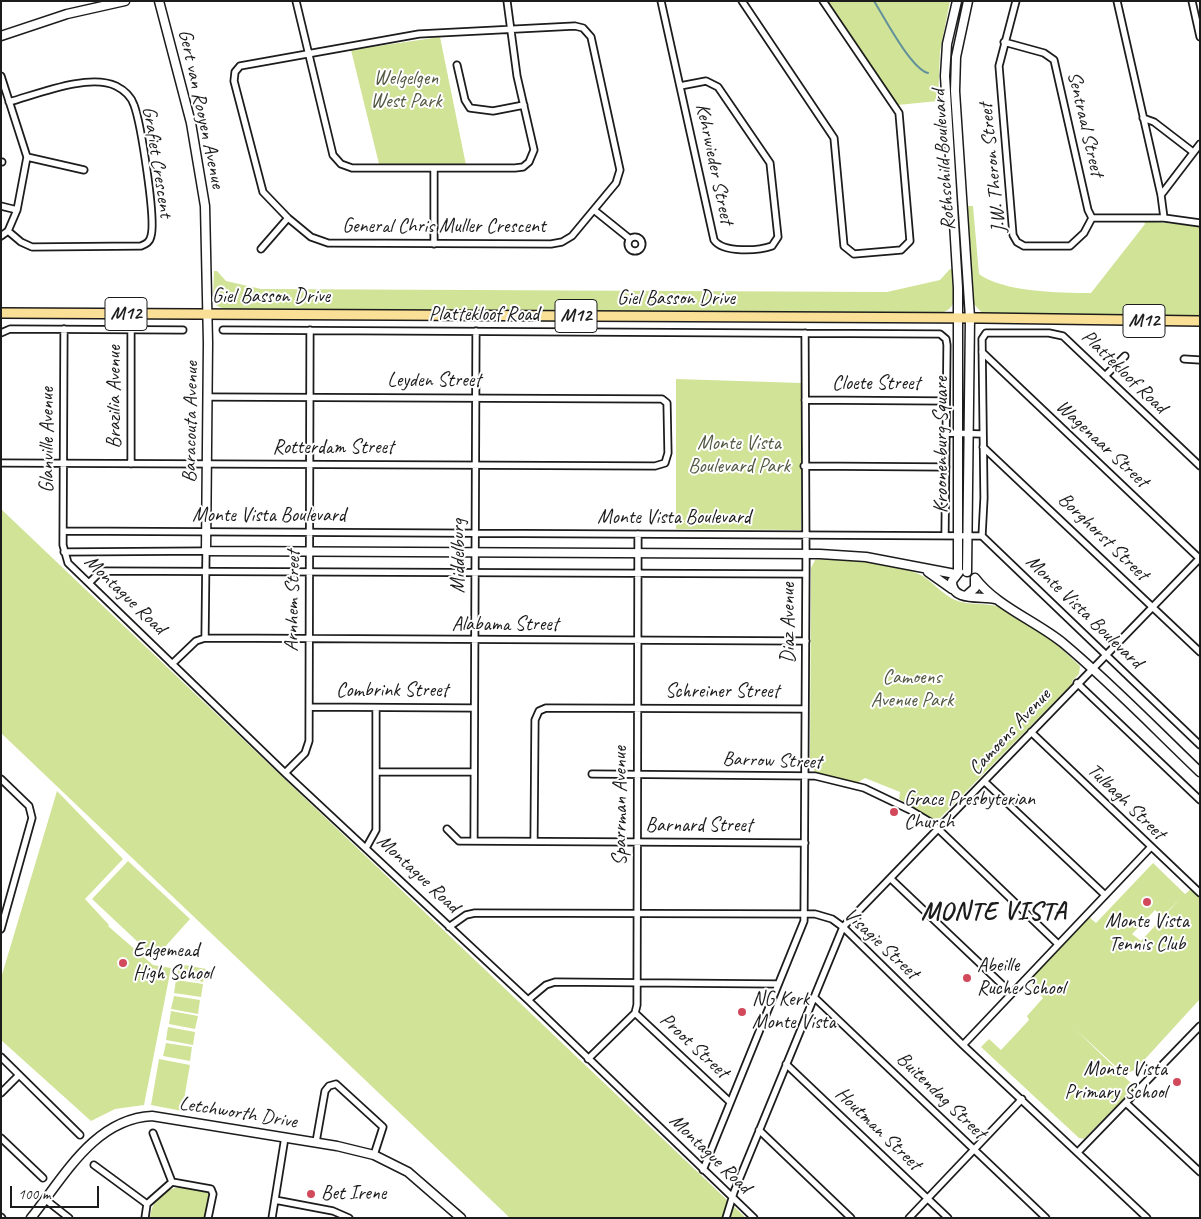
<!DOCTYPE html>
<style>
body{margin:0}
#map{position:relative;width:1201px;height:1219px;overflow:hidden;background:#fff;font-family:Caveat,sans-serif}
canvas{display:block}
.frame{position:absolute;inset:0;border:2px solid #1c1c1c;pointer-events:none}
.scale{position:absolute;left:10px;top:1186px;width:89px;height:22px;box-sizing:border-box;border:2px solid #1c1c1c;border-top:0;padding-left:6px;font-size:15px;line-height:18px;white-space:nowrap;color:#1c1c1c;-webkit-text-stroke:4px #fff;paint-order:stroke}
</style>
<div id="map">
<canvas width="1201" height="1219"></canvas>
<div class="frame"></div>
<div class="scale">100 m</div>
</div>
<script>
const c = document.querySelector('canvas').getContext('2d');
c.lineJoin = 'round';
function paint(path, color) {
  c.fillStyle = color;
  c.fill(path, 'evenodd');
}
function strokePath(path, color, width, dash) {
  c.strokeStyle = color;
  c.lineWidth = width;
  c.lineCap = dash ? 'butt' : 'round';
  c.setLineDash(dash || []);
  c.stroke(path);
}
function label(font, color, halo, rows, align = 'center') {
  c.font = font + ' Caveat,sans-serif';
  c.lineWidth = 4;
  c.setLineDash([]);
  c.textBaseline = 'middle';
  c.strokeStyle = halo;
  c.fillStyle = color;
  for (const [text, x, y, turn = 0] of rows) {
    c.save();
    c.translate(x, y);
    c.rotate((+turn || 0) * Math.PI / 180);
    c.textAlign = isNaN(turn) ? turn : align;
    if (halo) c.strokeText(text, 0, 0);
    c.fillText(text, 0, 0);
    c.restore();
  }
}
paint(new Path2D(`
 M827,1H950L940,52L938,101L898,105Z
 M440,37L466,165L379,164L351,50Z
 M966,206H973L979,274C1003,292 1060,293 1091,293L1145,224L1144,221L1200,226V316L982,313L973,303Z
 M950,269H954C955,285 961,308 941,313L227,310L217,306L213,297L214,271H217L226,281L261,289L887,292L940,280Z
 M676,379L802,383L801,530L676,529Z
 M1,509L746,1218H510L1,733Z
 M815,560C837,556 902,565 921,575C933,582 942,594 955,600C969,606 986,602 1000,607C1029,618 1058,645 1080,666L1079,674L1072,681L1073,683L940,818L933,819L899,799L900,792L865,778L857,783L815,772L810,764L811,568Z
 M57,791L123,859L85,899L109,925L108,926L153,965L171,968L144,1105L115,1109L91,1121L1,1040V978Z
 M128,861L190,919L155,958L92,899Z
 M1153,863L1185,894L1191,889L1200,897V999L1135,1070L1124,1074L1074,1028L1135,1087L1084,1139L1079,1138L981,1047L989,1039L1001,1050L1029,1020L1027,1016L1043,998L1027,982L1089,917L1096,923ZM1180,899L1141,941L1132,934L1155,910L1162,917Z
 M179,964L206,969L203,982L177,977Z
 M176,980L203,984L201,997L174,993Z
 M174,996L200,1000L198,1014L171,1009Z
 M171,1011L198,1016L195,1029L169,1024Z
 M168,1027L195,1032L193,1045L166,1040Z
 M166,1043L192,1047L190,1061L163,1056Z
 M159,1059L190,1065L182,1111L151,1105Z
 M184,1187L209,1193L205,1218H150C152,1199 165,1187 184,1187Z`), '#d1e397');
strokePath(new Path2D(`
 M874,1C884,17 911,69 928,73`), '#62919a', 2);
const street = new Path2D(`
 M296,1L333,155L341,164L352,168H515L523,167L529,162L534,150L517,76L507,1
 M661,1L714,240C723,253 758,251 772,246L778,237L770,163L718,87L706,81L680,86
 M742,1L834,138L844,246L854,254L901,250L910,241L899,113L823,1
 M1016,1L999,66L1013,235L1017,242L1024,246H1070L1084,233L1092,218
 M1117,1L1161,195L1164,218
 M1192,1L1200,37
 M575,26L583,28L591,37L620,170L616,183L572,236L562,242L551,244L328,243L311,237L288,218L263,192L234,81L235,72L240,66L419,34Z
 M1004,42L1044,53L1054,60L1088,210L1092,218
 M457,65L465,100L470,108L493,111L524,105
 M1,76L27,157L17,210L8,231L1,236
 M1143,118L1154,122L1193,152
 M27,157L84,170
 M1,162H2
 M434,168V244
 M1161,195L1200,144
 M1,206L17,210
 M594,210L630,239
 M1092,218H1164L1200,223
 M8,231L21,242L32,247L141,246C146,244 150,242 151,236C156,219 141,124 134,105C131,96 124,90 116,86C89,73 38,94 9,102
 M628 244a7 7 0 1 1 14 0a7 7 0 1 1-14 0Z
 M261,249L288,218
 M64,329L63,545L68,563L285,773L528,1000L754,1218
 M131,330V464
 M223,330L940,334L946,339L947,345L945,535
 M1,333L10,329L183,330
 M982,352L1200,559
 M1184,359L1200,360
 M1105,376L1125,356
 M805,400L946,401
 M946,433L982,434
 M983,447L1200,652
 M1,463L655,466L665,463L668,453L667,403L662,399L207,397
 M804,466L946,467
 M63,531L982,536L1200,745
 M982,536L984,498L982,339L986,333H1049L1063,336L1200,466
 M64,552L206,551L205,638L196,641L172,664
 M89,583L101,571L806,574
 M205,638L806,641
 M1077,683L1200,800
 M310,707L474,708
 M1031,732L1200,893
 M377,772H473
 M285,773L305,753L309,741L310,330
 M592,774L815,776L864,788L912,811L932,823L1058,944
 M1,779L29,806L32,818L1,929
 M985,782L1105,895
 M447,829L459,841L805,843
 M474,841L476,331
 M534,841L535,720L539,711L546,708L805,709
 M366,848L376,830V708
 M891,879L1011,993
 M449,927L466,915L475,913L815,914L832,919L843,927L963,1045L1147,1218
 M814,997L1046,1218
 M528,1000L546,985L555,982L778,984
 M635,1013L730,1102
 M963,1045L1150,848
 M1,1057L80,1135
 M588,1059L635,1013L637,1005L638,534
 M786,1064L948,1218
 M1,1093L19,1075
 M1126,1103L1200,1172
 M759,1130L851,1218
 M153,1133L172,1182
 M1,1138L43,1178
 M316,1142L325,1091L329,1086L336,1084L383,1127L374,1155
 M1078,1152L1200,1026
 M94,1165L147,1204
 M703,1170L804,921L806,563L805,333
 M46,1200L69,1218
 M275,1200L333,1211L349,1218
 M1,1217L2,1218
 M145,1218L147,1204L172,1182L211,1189L213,1194L208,1218
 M272,1218L285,1137
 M726,1218L734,1192L843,927L1200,558
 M909,1218L1022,1099`);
const secondary = new Path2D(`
 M159,1L191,123L205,206L208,343L206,551L820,554L866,557L955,574
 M957,1L947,44L945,76L958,288V573
 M1,36L67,14L125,1
 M928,572L952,589
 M959,572L952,581C951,602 981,596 995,599
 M967,572L970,318L955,91L956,57L968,1
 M975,578C996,606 1036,621 1063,643C1111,683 1155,729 1200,772
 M967,595L975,588V579
 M31,1218C64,1177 94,1119 152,1116L337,1146L374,1155L408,1172L461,1218`);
const primary = new Path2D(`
 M1,313L981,318L1200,321`);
strokePath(street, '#1c1c1c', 9);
strokePath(secondary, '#1c1c1c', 11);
strokePath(primary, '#1c1c1c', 12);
strokePath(street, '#fff', 5.5);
strokePath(secondary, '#fff', 8);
strokePath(primary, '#fadf96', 9);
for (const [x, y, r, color] of [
 [894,812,5,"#d1495b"],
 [1147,902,5,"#d1495b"],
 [123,963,5,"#d1495b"],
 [967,978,5,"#d1495b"],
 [742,1012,5,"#d1495b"],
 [1177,1082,5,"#d1495b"],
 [311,1194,5,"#d1495b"]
]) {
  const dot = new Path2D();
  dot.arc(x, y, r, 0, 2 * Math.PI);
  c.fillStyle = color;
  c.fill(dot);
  strokePath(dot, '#fff', 2);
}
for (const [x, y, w] of [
 [126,314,42],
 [576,316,42],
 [1144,321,42]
]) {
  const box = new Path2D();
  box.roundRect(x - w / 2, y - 16.5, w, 33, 4);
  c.fillStyle = '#fff';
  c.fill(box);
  strokePath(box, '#1c1c1c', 1);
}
label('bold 19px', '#1c1c1c', null, [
 ["M12",126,314],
 ["M12",576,316],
 ["M12",1144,321]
]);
label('20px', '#525841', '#fff', [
 ["Welgelgen",406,79],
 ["West Park",406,102],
 ["Monte Vista",739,444],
 ["Boulevard Park",739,467],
 ["Camoens",912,678],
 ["Avenue Park",912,701]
]);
label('20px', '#1c1c1c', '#fff', [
 ["Gert van Rooyen Avenue",201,109,78],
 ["Sentraal Street",1085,124,77],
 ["Rothschild Boulevard",944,160,-94],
 ["Grafiet Crescent",157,162,81],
 ["Kehrwieder Street",714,164,78],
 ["J.W. Theron Street",993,168,-96],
 ["General Chris Muller Crescent",444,227],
 ["Giel Basson Drive",271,297],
 ["Giel Basson Drive",676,299],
 ["Plattekloof Road",484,315],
 ["Plattekloof Road",1124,372,44],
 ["Leyden Street",434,381],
 ["Cloete Street",876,384],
 ["Brazilia Avenue",115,397,-90],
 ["Baracouta Avenue",191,422,-89],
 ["Glanville Avenue",48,440,-90],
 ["Wagenaar Street",1102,444,43],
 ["Kroonenburg Square",942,445,-90],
 ["Rotterdam Street",333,448],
 ["Monte Vista Boulevard",269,516],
 ["Monte Vista Boulevard",674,518],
 ["Borghorst Street",1103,537,44],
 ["Middelburg",459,556,-90],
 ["Montague Road",125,595,44],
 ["Arnhem Street",293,601,-89],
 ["Monte Vista Boulevard",1084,612,44],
 ["Diaz Avenue",789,623,-90],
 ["Alabama Street",505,625],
 ["Combrink Street",392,691],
 ["Schreiner Street",722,692],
 ["Camoens Avenue",1010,732,-47],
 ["Barrow Street",772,761,2],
 ["Tulbagh Street",1126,802,44],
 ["Sparrman Avenue",621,806,-90],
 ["Barnard Street",699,826],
 ["Montague Road",418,874,43],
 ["Visagie Street",881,944,43],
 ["Proot Street",694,1046,43],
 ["Buitendag Street",941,1096,44],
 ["Letchworth Drive",238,1113,9],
 ["Houtman Street",878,1129,44],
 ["Montague Road",710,1154,44]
]);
label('20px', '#1c1c1c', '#fff', [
 ["Grace Presbyterian",904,800],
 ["Church",904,823],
 ["Monte Vista",1147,922,"center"],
 ["Tennis Club",1147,945,"center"],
 ["Edgemead",133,951],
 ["High School",133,974],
 ["Abeille",977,966],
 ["Ruche School",977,989],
 ["NG Kerk",752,1000],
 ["Monte Vista",752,1023],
 ["Monte Vista",1167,1070,"right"],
 ["Primary School",1167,1093,"right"],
 ["Bet Irene",321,1194]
], 'left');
c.letterSpacing = '1px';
label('bold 25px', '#1c1c1c', '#fff', [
 ["MONTE VISTA",994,912]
]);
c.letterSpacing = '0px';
</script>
